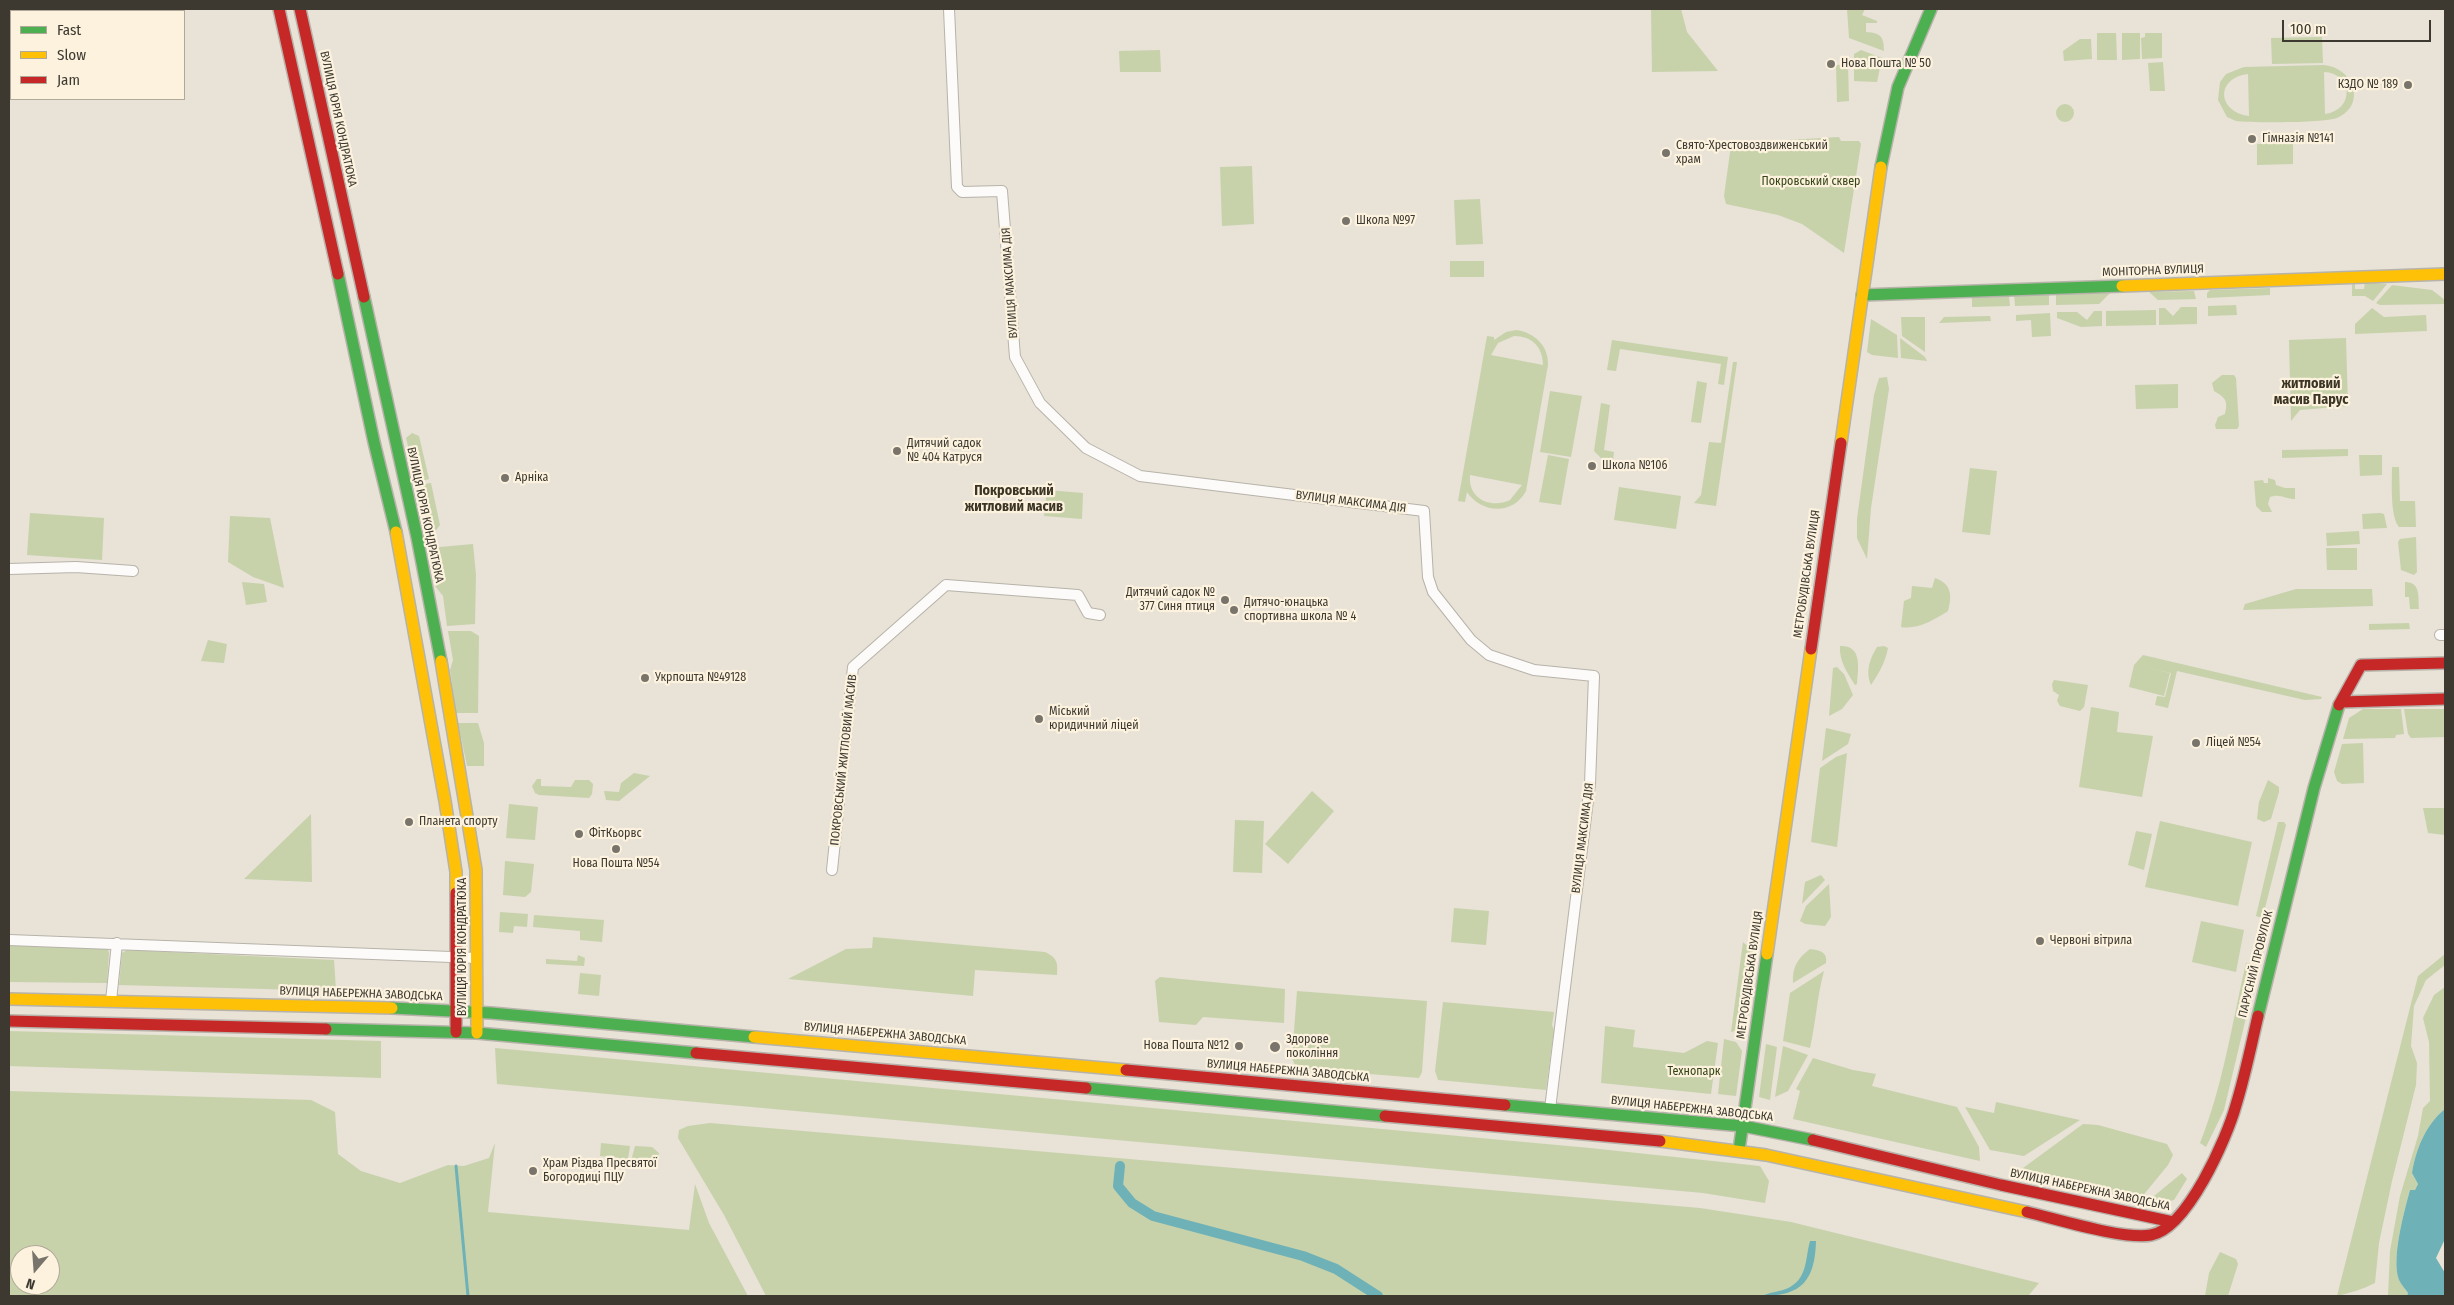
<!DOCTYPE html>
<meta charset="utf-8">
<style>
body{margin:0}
#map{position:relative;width:2454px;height:1305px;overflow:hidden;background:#e8e2d7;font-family:"Fira Sans Condensed",sans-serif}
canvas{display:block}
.frame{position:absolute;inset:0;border:10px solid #3d3931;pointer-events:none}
.legend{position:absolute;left:10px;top:10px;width:175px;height:90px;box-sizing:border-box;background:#fcf2de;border:1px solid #b0a899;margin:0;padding:6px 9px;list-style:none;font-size:15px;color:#3d3931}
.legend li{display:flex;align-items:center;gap:10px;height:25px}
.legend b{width:25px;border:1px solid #b0a899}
.north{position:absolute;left:10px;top:1245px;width:50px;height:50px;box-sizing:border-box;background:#fcf2de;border:1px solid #b0a899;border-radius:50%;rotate:198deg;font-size:14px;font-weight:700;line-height:20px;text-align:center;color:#3d3931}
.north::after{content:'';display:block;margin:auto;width:18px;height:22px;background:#79746b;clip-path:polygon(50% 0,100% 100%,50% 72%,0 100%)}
.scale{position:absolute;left:2282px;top:20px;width:149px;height:22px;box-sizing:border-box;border:2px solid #3d3931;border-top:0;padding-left:6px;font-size:15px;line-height:18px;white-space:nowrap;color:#3d3931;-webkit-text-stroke:4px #fcf2de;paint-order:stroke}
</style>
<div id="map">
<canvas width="2454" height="1305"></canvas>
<div class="frame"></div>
<ul class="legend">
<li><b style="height:6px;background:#4caf50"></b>Fast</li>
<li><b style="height:6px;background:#ffc107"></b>Slow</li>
<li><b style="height:6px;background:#c62828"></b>Jam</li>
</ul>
<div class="north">N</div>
<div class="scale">100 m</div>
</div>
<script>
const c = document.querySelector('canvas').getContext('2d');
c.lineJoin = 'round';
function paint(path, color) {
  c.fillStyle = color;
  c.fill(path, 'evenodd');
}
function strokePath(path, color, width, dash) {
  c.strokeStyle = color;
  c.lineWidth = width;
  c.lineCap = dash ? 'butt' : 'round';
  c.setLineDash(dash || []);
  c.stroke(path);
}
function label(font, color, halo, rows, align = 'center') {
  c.font = font + ' "Fira Sans Condensed",sans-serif';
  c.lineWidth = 4.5;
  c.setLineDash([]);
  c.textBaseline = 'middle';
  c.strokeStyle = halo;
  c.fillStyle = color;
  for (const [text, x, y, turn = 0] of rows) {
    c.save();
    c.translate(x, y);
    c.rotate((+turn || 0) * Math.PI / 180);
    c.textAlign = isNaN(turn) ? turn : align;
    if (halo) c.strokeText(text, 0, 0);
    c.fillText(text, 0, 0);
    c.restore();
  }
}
paint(new Path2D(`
 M1651,9H1681L1687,32L1718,71L1652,72Z
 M1847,9H1865L1862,15L1877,21V23H1866V32C1880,33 1884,36 1884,51L1849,38Z
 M2097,33H2116L2117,60H2097Z
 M2122,33H2140V59L2122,60Z
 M2145,33H2162V58L2142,59L2141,38L2145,37Z
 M2322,37L2323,63L2272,64L2271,38Z
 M2080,39H2091L2092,59L2064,61L2063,51Z
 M1160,50L1161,72H1120L1119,51Z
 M1861,50L1882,58L1877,82L1854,81V54Z
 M2163,62L2165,91H2150L2148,63Z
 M1848,64L1849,101L1837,102L1836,65Z
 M2324,65C2354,68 2367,105 2337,118C2324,123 2251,123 2236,121L2227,117L2218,100L2220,82L2226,74L2244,67ZM2324,72C2353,73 2355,110 2325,114ZM2248,74L2249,116C2217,112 2215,78 2248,74Z
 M2056 113a9 9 0 1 1 18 0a9 9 0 1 1-18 0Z
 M1839,137L1841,141H1859L1861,144L1844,253L1802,224L1778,215L1726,204L1724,196L1731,145L1736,143Z
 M2293,143V164L2257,165V144Z
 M1252,166L1254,224L1222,226L1220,167Z
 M1480,199L1483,244L1456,245L1454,200Z
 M1450,261H1484V277H1450Z
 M2355,281V289H2364L2365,282L2387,284L2373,301L2365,296H2352V285Z
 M2392,285L2432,290L2445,300V304L2380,305L2376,303Z
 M2270,288V295L2207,298V293L2210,290Z
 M2194,291L2196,299L2158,300L2149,292Z
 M2110,293L2099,304L2056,305V294Z
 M2049,294V305L2015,306L2014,295Z
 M2009,296L2010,306L1972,307V297Z
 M2236,305L2237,315L2208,316V306Z
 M2181,307H2197V324L2159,325V308H2165L2173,316Z
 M2372,308L2384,317L2426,315L2427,331L2355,334V324Z
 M2156,310V325L2106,326V311Z
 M2094,311H2102V326L2081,327L2057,318V312H2077L2087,320Z
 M2050,313L2051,336L2032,337L2031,320L2016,321V315Z
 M1990,316L1991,321L1939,323L1944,317Z
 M1901,317H1925V352L1902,336Z
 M1871,319L1897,335L1898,358L1872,355L1867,352Z
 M1516,330C1534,332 1549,346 1548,365L1526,491C1513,515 1482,514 1467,492L1465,502L1458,501L1487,336L1494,337V340L1506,332ZM1514,336C1532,336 1543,347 1543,365L1491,355L1498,343ZM1470,476V475L1522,485L1510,500C1491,509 1468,499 1470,476Z
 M1900,338L1925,357L1927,361L1901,358Z
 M2346,338L2348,406L2300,410L2291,421L2289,340Z
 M1612,340L1728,357L1724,385L1718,384L1721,364L1620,349L1616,371L1607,370Z
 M1733,362H1737L1716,506L1694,503L1701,495L1709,442L1721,443Z
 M2222,375H2234L2236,378L2239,426L2237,429H2216L2215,425L2218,417L2225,414C2228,401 2226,398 2214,391L2212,383Z
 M1887,377L1889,389L1871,508L1867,559L1857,538V519L1874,395L1879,378Z
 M1697,381L1707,383L1701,423L1691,422Z
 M2178,384V408L2136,409L2135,385Z
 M1550,391L1582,396L1571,457L1540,452Z
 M1601,403L1610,405L1604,450L1614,452L1613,460L1601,458L1594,451Z
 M412,433L419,436L429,479L417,482L406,438Z
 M2348,449V456L2282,458V450Z
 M1548,455L1569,459L1561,505L1539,502Z
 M2359,455H2382V475L2360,476Z
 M2392,467H2399L2400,501H2415L2416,527H2399C2390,516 2392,482 2392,467Z
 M1970,468L1997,471L1990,535L1962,532Z
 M2268,478L2275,480L2276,485L2285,488H2295V499C2285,499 2280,493 2270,497L2268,504L2272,512H2262L2256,506L2254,481L2263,480L2264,483H2268Z
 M431,483L440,525L434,533L429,532L418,485Z
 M1619,487L1681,496L1676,529L1614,520Z
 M1047,490L1083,493L1082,519L1044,516Z
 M30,513L104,518L102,560L27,555Z
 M2380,513L2384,514L2387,528L2363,529L2362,514Z
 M230,516L270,518L284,588L253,577L228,562Z
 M2359,531L2360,544L2327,546L2326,533Z
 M2416,537L2417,572L2414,575L2401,570L2398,542L2400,539Z
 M473,544L476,575L475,624L447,626L443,596L435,586L428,551L440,547Z
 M2326,548H2357V570H2327Z
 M1935,578C1952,584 1952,596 1948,611C1936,619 1917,630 1901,627L1904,601L1911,598L1912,586L1932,588Z
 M242,582L264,584L267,602L246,605Z
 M2405,582C2421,582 2418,597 2419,609H2410L2409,597H2405Z
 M2296,589H2372L2373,606L2243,610L2245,604Z
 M2409,623L2410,629L2369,630V624Z
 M448,631H471L479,636L478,713H456L450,670L453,660Z
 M208,640L227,644L224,663L201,661Z
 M1840,646C1863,645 1858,669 1857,684L1855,685C1847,672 1839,661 1840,646Z
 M1884,646L1888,648C1885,663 1879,673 1871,685C1865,672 1870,658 1877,647Z
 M2143,655L2322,697L2321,699L2305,700L2177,671L2168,708L2155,705L2157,696L2165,697L2171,673L2143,667L2170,673L2164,696L2129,687L2134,665Z
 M1837,667L1844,674L1853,695L1842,709L1829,716L1833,668Z
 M2054,680L2088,685L2084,707L2080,711L2060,706L2057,701L2059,695L2053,691L2052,684Z
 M2091,707L2119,712L2117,732L2153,736L2142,797L2079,787Z
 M2363,709H2401L2404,734L2396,735L2395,738L2343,739L2349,718Z
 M2404,709H2445V737L2411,738L2408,734Z
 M458,723H478L484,743V766H467Z
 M1826,728L1851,734L1848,744L1822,761Z
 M2363,743L2364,783L2342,784L2337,781L2334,772L2342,744Z
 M1847,753L1837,847L1811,842L1820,768L1836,757Z
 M634,773L650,776L619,801L606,800L604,791L619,792L621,783Z
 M537,779H541V786L571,787L575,780H589L593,784L592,794L589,798L539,795L535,793L532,786Z
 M2268,780L2279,787V792L2271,819L2264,822L2257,819L2259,802Z
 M1312,791L1334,811L1288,864L1265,844Z
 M509,804L538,807L535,840L506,838Z
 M2423,808H2445V835L2428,833Z
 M311,814L312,882L244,879Z
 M1235,820L1264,821L1262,873L1233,872Z
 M2160,821L2252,842L2238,906L2145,887Z
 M2278,822H2284L2286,825L2263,916L2259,917L2256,916Z
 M2136,831L2152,834L2144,870L2128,865Z
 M505,861L534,864L531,892L525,897L503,895Z
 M1821,875L1825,880L1802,904L1805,882Z
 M1829,884L1831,917L1825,926L1805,924L1800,921L1806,906Z
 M1454,908L1489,911L1486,945L1451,942Z
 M500,912L528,914L527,927L514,926L513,933L499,932Z
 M534,915L604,920L602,942L580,940V931L533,927Z
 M2201,921L2244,930L2236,972L2192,962Z
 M873,937L1045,952C1057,958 1058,962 1057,975L975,970L973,996L788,979L846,949L872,948Z
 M1743,942L1756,954L1745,1025L1741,1029L1731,1032Z
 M9,945L108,949L109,953L107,983L9,982Z
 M1810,949C1819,950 1828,952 1826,963L1793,983C1792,967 1798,958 1810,949Z
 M127,950L334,960L336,991L119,985L122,953Z
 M2445,954V965L2426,980L2414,1006L2411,1046L2417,1063L2416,1085L2392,1181L2379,1243L2375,1283C2363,1289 2350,1293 2337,1296L2418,976Z
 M578,955L585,958L584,966L546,964V959L577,961Z
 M2246,963L2256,964L2258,967L2224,1110L2206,1147L2200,1143C2223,1086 2232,1023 2246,963Z
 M1824,971C1817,996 1816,1022 1810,1048L1783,1041L1790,993Z
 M580,973L601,975L599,996L578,994Z
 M1160,977L1285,989L1284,1023L1203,1017L1196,1025L1159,1022L1155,981Z
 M2445,987V1109C2426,1124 2416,1149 2412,1173L2418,1184L2415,1190H2410C2404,1212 2391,1259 2399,1280C2401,1284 2405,1289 2408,1293L2407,1296H2388L2390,1251L2400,1196L2418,1136L2423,1108L2430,1101L2429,1042L2423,1018L2434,995Z
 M1297,991L1427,1001L1422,1072L1419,1078L1296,1068L1292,1058Z
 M1443,1002L1554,1012L1552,1025L1554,1030L1546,1090L1438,1080L1435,1071Z
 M1605,1026L1635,1030L1633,1047L1684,1053L1707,1041L1718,1043L1711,1094L1601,1083Z
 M9,1031L381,1041V1078L9,1066Z
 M1724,1039L1736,1042L1742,1051L1736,1096L1718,1094Z
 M1766,1044L1777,1047L1770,1100L1759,1097Z
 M1783,1046L1808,1055L1788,1091L1775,1097Z
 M495,1048L1590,1148L1760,1166L1769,1181L1765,1203L1703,1193L497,1084Z
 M1813,1058L1853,1070L1876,1074L1872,1086L1957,1107L1979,1147L1980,1161L1793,1119L1800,1091L1796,1089Z
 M9,1091L311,1100L335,1112L338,1154L361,1171L400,1183L448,1165L464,1166L489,1158L495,1143L488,1212L689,1230L695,1184L709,1223L748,1296H9ZM20,1255H50V1285H20Z
 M1996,1102L2080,1120L2024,1156L1990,1150L1965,1107L1994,1113Z
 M710,1123L1700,1208L1791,1222L2039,1283L2028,1296H766L724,1215L678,1138L679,1130L688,1126Z
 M2083,1124L2098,1125L2167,1144L2173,1155L2168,1165L2141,1198L2019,1171Z
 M601,1143L630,1146L628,1159L600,1156Z
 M635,1146L652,1147L659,1153L655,1167L631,1161Z
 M2182,1173L2187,1179L2174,1200L2158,1204L2152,1202L2154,1196Z
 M2220,1252L2236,1259L2238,1264L2228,1296H2205L2209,1273Z`), '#c7d2ab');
paint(new Path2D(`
 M2445,1109V1239L2436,1258L2445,1273V1296H2407L2408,1293C2405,1289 2401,1284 2399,1280C2391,1259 2404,1212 2410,1190H2415L2418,1184L2412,1173C2416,1149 2426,1124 2445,1109Z
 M1810,1241H1816C1815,1280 1802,1296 1762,1296C1770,1292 1778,1292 1786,1289C1808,1280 1805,1259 1810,1241Z`), '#6eb1b7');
strokePath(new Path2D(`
 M456,1166L468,1296`), '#6eb1b7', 3);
strokePath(new Path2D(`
 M1120,1166L1118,1186L1132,1203L1153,1216L1303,1256L1336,1269L1378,1296`), '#6eb1b7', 10);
const street = new Path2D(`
 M949,9L957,187L962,192L1002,191L1015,357L1040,403L1086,448L1140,476L1424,511L1428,577L1433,592L1471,640L1489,655L1534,670L1594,676L1590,784L1550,1109
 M9,569L76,567L133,571
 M2440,635H2445
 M832,870L853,667L946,585L1078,595L1088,613L1100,615
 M9,940L477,958
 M111,1001L117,943`);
const fast = new Path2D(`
 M1881,167L1898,87L1931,9
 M338,274L374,442L396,532
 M1862,295L2122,286
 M364,297L417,537L441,661
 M392,1008L491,1013L754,1037
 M2258,1016L2314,788L2339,705
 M326,1029L477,1033L696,1053
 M1086,1088L1385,1116
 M1505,1105L1743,1126L1813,1140
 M1739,1150L1767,954`);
const slow = new Path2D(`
 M2122,286L2445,274
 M1841,443L1881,167
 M396,532L445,801L456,872V893
 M441,661L476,870L477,1033
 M1767,954L1811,649
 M9,999L392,1008
 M754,1037L1126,1070
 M1660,1141L1766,1155L2027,1212`);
const jam = new Path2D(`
 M279,9L338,274
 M300,9L364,297
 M1811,649L1841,443
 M2341,702L2445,699
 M2339,705L2361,665L2445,663
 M456,893V1032
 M9,1021L326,1029
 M696,1053L1086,1088
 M1126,1070L1505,1105
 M1385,1116L1660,1141
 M1813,1140L2001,1185L2173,1222
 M2027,1212C2057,1219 2124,1240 2151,1235C2187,1229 2227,1138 2236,1105C2245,1076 2251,1046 2258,1016`);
strokePath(street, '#b7b3aa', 12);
strokePath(fast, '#b7b3aa', 14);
strokePath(slow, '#b7b3aa', 14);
strokePath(jam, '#b7b3aa', 14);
strokePath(street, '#fcfbf9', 10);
strokePath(fast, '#4caf50', 11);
strokePath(slow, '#ffc107', 11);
strokePath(jam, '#c62828', 11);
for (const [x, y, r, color] of [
 [1831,64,5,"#79746b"],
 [2408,85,5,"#79746b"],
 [2252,139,5,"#79746b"],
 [1666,153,5,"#79746b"],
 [1346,221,5,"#79746b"],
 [897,451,5,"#79746b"],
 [1592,466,5,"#79746b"],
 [505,478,5,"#79746b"],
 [1225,600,5,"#79746b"],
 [1234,610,5,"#79746b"],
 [645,678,5,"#79746b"],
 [1039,719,5,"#79746b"],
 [2196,743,5,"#79746b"],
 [409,822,5,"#79746b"],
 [579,834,5,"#79746b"],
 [616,849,5,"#79746b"],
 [2040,941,5,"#79746b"],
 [1239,1046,5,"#79746b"],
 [1275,1047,6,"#79746b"],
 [533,1171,5,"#79746b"]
]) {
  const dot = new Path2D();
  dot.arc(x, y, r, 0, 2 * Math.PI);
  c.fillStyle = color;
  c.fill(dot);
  strokePath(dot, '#fcf2de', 2);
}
label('12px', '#3d3931', '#fcf2de', [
 ["Нова Пошта № 50",1841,64],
 ["КЗДО № 189",2398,85,"right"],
 ["Гімназія №141",2262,139],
 ["Свято-Хрестовоздвиженський",1676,146],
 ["храм",1676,160],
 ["Школа №97",1356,221],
 ["Дитячий садок",907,444],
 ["№ 404 Катруся",907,458],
 ["Школа №106",1602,466],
 ["Арніка",515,478],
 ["Дитячий садок №",1215,593,"right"],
 ["377 Синя птиця",1215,607,"right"],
 ["Дитячо-юнацька",1244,603],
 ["спортивна школа № 4",1244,617],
 ["Укрпошта №49128",655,678],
 ["Міський",1049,712],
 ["юридичний ліцей",1049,726],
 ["Ліцей №54",2206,743],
 ["Планета спорту",419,822],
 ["ФiтКьорвс",589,834],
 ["Нова Пошта №54",616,864,"center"],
 ["Червоні вітрила",2050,941],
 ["Здорове",1286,1040],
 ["покоління",1286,1054],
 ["Нова Пошта №12",1229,1046,"right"],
 ["Храм Різдва Пресвятої",543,1164],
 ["Богородиці ПЦУ",543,1178]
], 'left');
label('12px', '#3d3931', '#fcf2de', [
 ["ВУЛИЦЯ ЮРІЯ КОНДРАТЮКА",338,119,78],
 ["МОНІТОРНА ВУЛИЦЯ",2153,271,-2],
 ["ВУЛИЦЯ МАКСИМА ДІЯ",1010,283,-94],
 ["ВУЛИЦЯ МАКСИМА ДІЯ",1351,502,7],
 ["ВУЛИЦЯ ЮРІЯ КОНДРАТЮКА",425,515,78],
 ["МЕТРОБУДІВСЬКА ВУЛИЦЯ",1807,574,-82],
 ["ПОКРОВСЬКИЙ ЖИТЛОВИЙ МАСИВ",844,760,-84],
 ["ВУЛИЦЯ МАКСИМА ДІЯ",1583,838,-83],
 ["ВУЛИЦЯ ЮРІЯ КОНДРАТЮКА",463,947,-90],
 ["ПАРУСНИЙ ПРОВУЛОК",2256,964,-76],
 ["МЕТРОБУДІВСЬКА ВУЛИЦЯ",1750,975,-82],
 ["ВУЛИЦЯ НАБЕРЕЖНА ЗАВОДСЬКА",361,994,2],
 ["ВУЛИЦЯ НАБЕРЕЖНА ЗАВОДСЬКА",885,1034,5],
 ["ВУЛИЦЯ НАБЕРЕЖНА ЗАВОДСЬКА",1288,1071,5],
 ["ВУЛИЦЯ НАБЕРЕЖНА ЗАВОДСЬКА",1692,1109,6],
 ["ВУЛИЦЯ НАБЕРЕЖНА ЗАВОДСЬКА",2090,1190,12]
]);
label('12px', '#354516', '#fcf2de', [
 ["Покровський сквер",1811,182],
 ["Технопарк",1694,1072]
]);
label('bold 14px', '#3c3525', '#fcf2de', [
 ["житловий",2311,384],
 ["масив Парус",2311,400],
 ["Покровський",1014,491],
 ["житловий масив",1014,507]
]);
</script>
